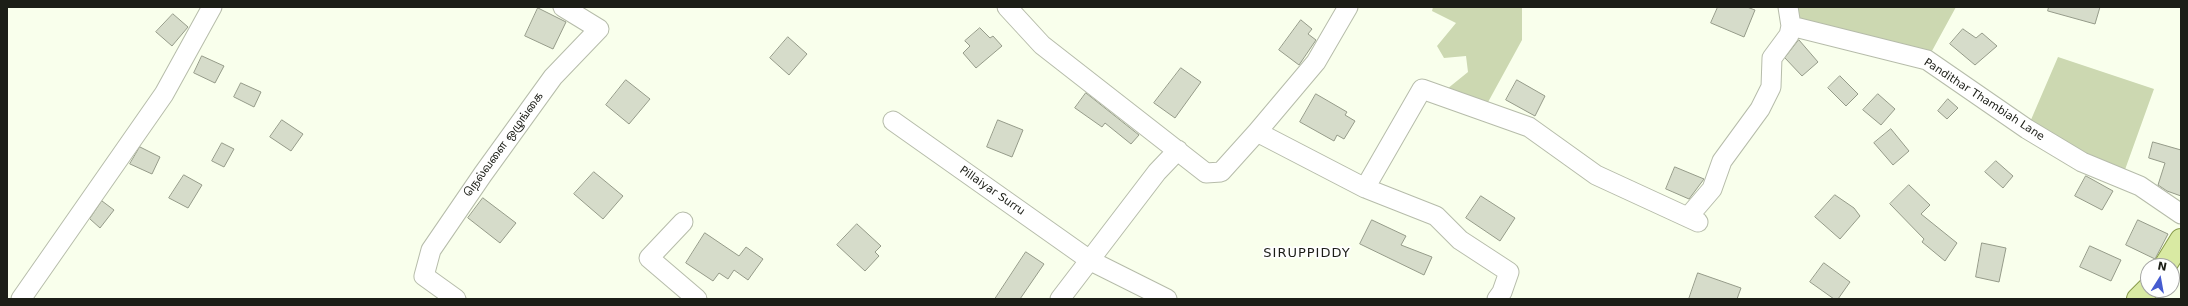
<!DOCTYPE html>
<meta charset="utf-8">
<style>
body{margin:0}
#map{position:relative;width:2188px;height:306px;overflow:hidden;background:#f9ffec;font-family:"DejaVu Sans",sans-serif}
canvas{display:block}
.frame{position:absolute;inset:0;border:8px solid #1c1e17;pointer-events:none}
.north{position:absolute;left:2140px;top:258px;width:40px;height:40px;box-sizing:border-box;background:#fff;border:1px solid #a4a5a2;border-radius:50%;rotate:11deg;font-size:11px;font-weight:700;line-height:16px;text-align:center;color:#1c1e17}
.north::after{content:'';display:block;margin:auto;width:14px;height:18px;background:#465cd0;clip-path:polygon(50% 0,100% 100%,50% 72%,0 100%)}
</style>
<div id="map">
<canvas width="2188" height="306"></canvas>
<div class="frame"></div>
<div class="north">N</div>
</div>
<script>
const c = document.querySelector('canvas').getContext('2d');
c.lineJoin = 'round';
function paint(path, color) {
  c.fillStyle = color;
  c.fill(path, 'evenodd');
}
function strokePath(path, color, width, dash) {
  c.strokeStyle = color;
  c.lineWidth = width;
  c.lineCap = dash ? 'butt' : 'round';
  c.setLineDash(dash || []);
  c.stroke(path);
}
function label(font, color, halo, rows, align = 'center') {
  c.font = font + ' "DejaVu Sans","Noto Sans Tamil",sans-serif';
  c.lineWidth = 3.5;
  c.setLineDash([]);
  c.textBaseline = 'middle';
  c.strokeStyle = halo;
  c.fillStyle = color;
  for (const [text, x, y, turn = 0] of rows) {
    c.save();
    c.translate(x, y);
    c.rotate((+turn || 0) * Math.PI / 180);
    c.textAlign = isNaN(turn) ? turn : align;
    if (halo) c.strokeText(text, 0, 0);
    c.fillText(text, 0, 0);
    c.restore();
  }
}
paint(new Path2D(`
 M1433,7H1522V40L1487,104L1447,89L1468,72L1466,56L1444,58L1437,46L1456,23L1432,11Z
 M1788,7H1956L1927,60L1791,26Z
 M2058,57L2154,89L2122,178L2027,129Z`), '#ccd8b1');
const building = new Path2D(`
 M1718,7H1747L1755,10L1744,37L1711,23Z
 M2049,7H2100L2095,24L2048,11Z
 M538,8L566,22L553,49L525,36Z
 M173,14L188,27L172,46L156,32Z
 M1301,20L1312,29L1308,34L1316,40L1299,65L1279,50Z
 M980,28L990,38L993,36L1002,46L976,68L963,53L970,46L965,41Z
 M1963,29L1976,38L1982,33L1997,46L1975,65L1950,44Z
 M788,37L807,54L789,75L770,58Z
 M1799,40L1818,62L1802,76L1785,58Z
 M202,56L224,66L215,83L194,73Z
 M1181,68L1201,82L1175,118L1154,103Z
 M1840,76L1858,94L1846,106L1828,88Z
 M626,80L650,99L629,124L606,105Z
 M1517,80L1545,96L1535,116L1506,100Z
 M241,83L261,92L254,107L234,97Z
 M1086,93L1139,135L1131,144L1105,123L1102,127L1075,108Z
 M1316,94L1347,112L1345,115L1355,121L1344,139L1337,135L1334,141L1300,122Z
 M1878,94L1895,109L1881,125L1863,110Z
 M1948,99L1958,108L1947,119L1938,111Z
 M282,120L303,134L291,151L270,137Z
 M998,120L1023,130L1012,157L987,147Z
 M1891,129L1909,151L1893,165L1874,143Z
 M2153,142L2181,150V196L2167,191L2158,185L2165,163L2149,158Z
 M222,143L234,149L224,167L212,161Z
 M140,147L160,157L152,174L130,164Z
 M1996,161L2013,176L2003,188L1985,172Z
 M1675,167L1704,179L1689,199L1666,189Z
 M594,172L623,196L603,219L574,194Z
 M184,175L202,185L188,208L169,198Z
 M2086,176L2113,191L2102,210L2075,196Z
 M1909,185L1930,205L1921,214L1957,243L1945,261L1922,242L1924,239L1890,204Z
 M1835,195L1854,208L1860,216L1840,239L1815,217Z
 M1481,196L1515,218L1500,241L1466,218Z
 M483,198L516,223L500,243L468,218Z
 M102,201L114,210L100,228L90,219Z
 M1372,220L1406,236L1401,245L1432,257L1424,275L1360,244Z
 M2138,220L2168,234L2155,259L2126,245Z
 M857,224L881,246L875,252L879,256L865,271L837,245Z
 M705,233L739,256L746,247L763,259L748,280L734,270L728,279L719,273L713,281L686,263Z
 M1982,243L2006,248L1999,282L1976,277Z
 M2090,246L2121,260L2111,281L2080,267Z
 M1026,252L1044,264L1020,299H995Z
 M1824,263L1850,282L1838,299H1834L1810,282Z
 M1698,273L1741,288L1737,299H1689Z`);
paint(building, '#d6dcca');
strokePath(building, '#959b89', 1);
const minor = new Path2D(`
 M1007,7L1042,45L1206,173L1221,172L1257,132L1365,188L1436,216L1460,240L1509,272L1502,292L1497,299
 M1788,7L1791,26L1927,60L2027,129L2082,162L2140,186L2181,214
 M893,121L1091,261L1167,299
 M1257,132L1316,62L1348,7
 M1365,188L1422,89L1529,127L1596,175L1698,222
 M1688,217L1712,189L1722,161L1760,109L1771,87L1772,58L1789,35L1791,26
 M683,222L649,258L697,299
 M21,299L164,94L212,7
 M456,299L424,276L431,250L483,174L553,77L599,29L563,7
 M1060,299L1157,172L1178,150`);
const primary = new Path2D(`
 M2165,266L2181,240
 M2138,299L2148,289`);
strokePath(minor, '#b6bcaa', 21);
strokePath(primary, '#879a4a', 24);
strokePath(minor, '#fff', 19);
strokePath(primary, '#d9eaa3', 22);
label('11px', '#1c1e17', '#fff', [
 ["Pandithar Thambiah Lane",1984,100,33],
 ["நெல்வளை ஒழுங்கை",504,145,-54],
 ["Pillaiyar Surru",992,191,35]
]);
c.letterSpacing = '1px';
label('13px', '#1c1e17', '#fff', [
 ["SIRUPPIDDY",1307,254]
]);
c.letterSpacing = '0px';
</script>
